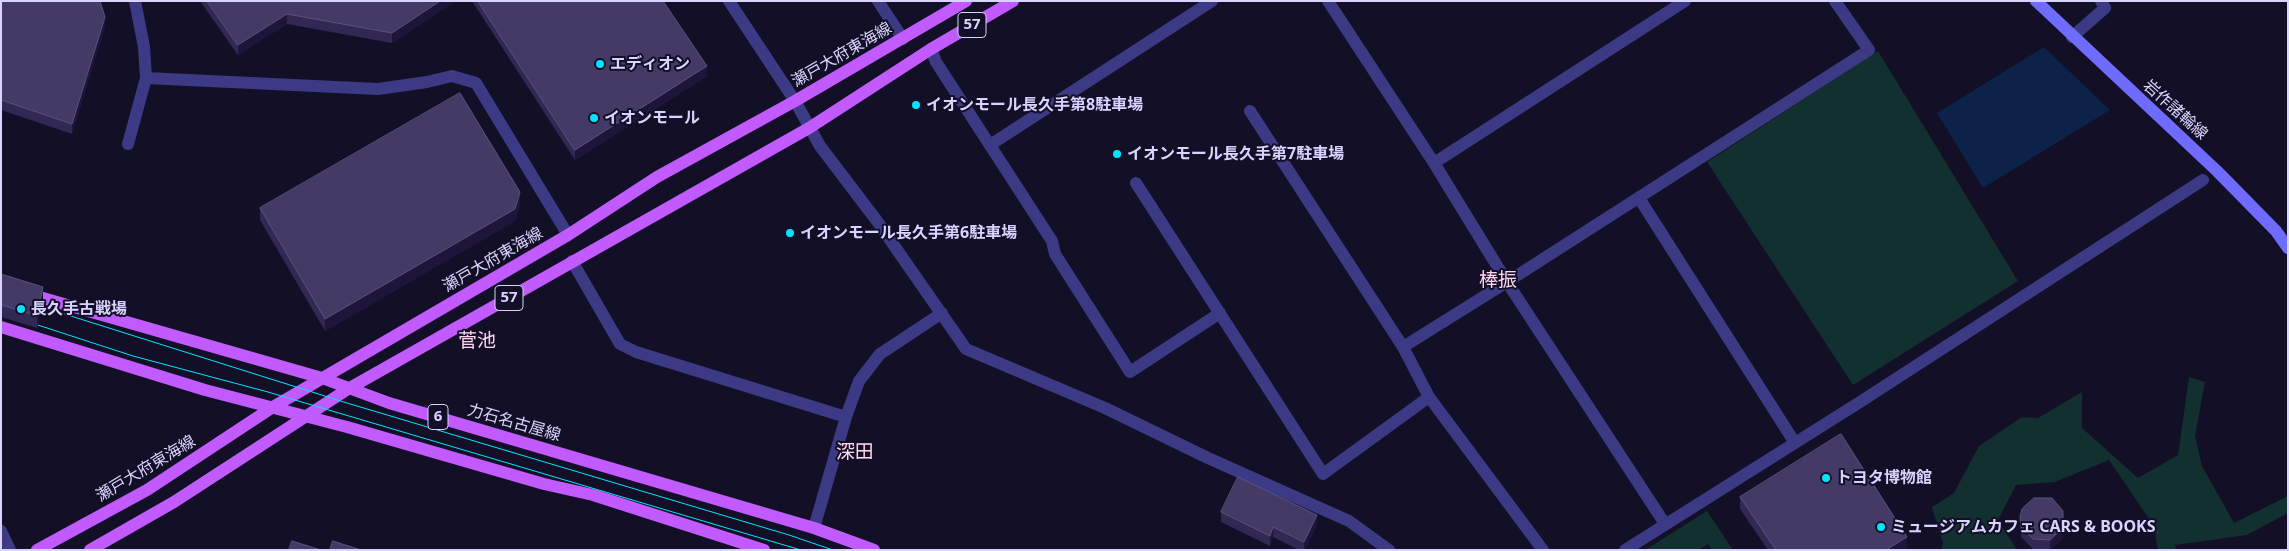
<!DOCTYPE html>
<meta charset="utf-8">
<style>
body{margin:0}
#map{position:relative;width:2289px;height:551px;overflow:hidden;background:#130f26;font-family:"Noto Sans",sans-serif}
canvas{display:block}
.frame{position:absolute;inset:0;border:2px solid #d9d4ff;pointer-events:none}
</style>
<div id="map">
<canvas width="2289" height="551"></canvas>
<div class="frame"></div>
</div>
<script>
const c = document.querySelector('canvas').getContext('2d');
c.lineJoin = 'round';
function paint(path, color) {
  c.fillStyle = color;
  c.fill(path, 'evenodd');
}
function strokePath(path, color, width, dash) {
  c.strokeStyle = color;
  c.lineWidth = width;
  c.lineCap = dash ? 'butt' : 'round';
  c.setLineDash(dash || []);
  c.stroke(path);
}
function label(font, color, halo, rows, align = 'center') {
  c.font = font + ' "Noto Sans","Noto Sans JP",sans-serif';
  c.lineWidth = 4;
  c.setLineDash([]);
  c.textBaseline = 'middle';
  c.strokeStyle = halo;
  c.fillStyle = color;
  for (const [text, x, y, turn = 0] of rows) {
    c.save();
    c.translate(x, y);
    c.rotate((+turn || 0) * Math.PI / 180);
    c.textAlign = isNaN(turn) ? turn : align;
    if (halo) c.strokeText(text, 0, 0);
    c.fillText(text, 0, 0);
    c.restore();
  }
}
paint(new Path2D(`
 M1878,51L2018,281L1853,385L1707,162Z
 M2189,377L2205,382L2195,436L2202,466L2234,523L2288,496V513L2247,535L2175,545L2176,550H2158L2154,526L2109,460L2055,482L2016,485L1998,520L2017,550H1942L1943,543L1932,507L1954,493L1979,446L2022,417L2038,418L2082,392V428L2138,478L2178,455Z
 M1707,511L1733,550H1712L1708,544L1698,550H1645Z`), '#12302f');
paint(new Path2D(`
 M2044,47L2110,110L1983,188L1937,113Z`), '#0c2248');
strokePath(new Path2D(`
 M878,1L903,39
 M1328,1L1434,163L1507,282L1665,524
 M2072,37L2105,8L2101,1
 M931,49L936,62L1052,241L1055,254L1130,372L1220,313
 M990,145L1212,1
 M1434,163L1685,1
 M1136,183L1323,474L1429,397L1403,347L1250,111
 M1639,198L1795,443
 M1403,347L1507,282L1869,50L1835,1
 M1429,397L1543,550
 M1,531L10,550
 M1625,550L1860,402L2203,180`), '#3d3a85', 12);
strokePath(new Path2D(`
 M729,1L795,101L820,146L877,221L966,349L1105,408L1208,458L1349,521L1389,550
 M146,78L378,89L427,82L452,76L476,83L568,235
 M128,144L146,78L144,47L135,1
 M572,261L620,344L636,352L846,417L859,381L880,354L942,313
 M814,528L846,417`), '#3d3a85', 12);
strokePath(new Path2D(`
 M2036,1L2217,171L2276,231L2288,248`), '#6f6bff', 12);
strokePath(new Path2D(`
 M1,286L322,378L389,403L814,528L874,550
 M1,327L205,390L347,427L544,484L593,495L764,550
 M37,550L147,490L273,407L568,235L657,177L795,101L966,1
 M90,550L174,502L348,389L809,128L931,49L1013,1`), '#c25bff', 12);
strokePath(new Path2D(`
 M1,294L347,403L789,535L833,550
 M1,313L133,356L268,392L801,550`), '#00e5ff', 1);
paint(new Path2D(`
 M1,1L105,27L72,134L1,110Z
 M200,1H455L392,43L287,24L238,55Z
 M472,1H663L707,76L575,160Z
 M520,205L515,221L325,331L260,220V208Z
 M1,274L43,300L37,328L1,317Z
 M1740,497L1907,549L1768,550L1740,509Z
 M1221,512L1317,525L1305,550H1299L1273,537L1270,546L1221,522Z
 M2020,517L2063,521V538L2050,550L2033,549L2021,537L2020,527Z`), '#312854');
paint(new Path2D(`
 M440,1H455L392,43V33Z
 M287,14V24L238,55V45Z
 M105,17V27L72,134V124Z
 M707,66V76L575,160V150Z
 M520,192V205L515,221L325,331V319Z
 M43,287V300L37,328V316Z
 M2063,511V538L2050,550V540Z
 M1317,515V525L1305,550H1304V542Z
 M1273,527V537L1270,546V536Z
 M1907,537V549L1906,550H1886Z`), '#1d163a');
const building = new Path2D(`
 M1,1H100L105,17L72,124L1,100Z
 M207,1H440L392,33L287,14L238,45Z
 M478,1H663L707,66L575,150Z
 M460,93L520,192L515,209L325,319L260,208Z
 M1,274L43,287L37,316L1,305Z
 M1841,434L1907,537L1886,550H1776L1740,497Z
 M1238,477L1317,515L1304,542L1273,527L1270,536L1221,512Z
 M2034,498H2052L2063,511V528L2050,540L2033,539L2021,527L2020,517L2022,509Z
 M292,541L321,550H289Z
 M333,541L361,550H330Z`);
paint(building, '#433a66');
strokePath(building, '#5a527e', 1);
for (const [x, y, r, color] of [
 [600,64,5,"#00e5ff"],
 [916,105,5,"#00e5ff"],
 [594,118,5,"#00e5ff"],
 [1117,154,5,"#00e5ff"],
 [790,233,5,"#00e5ff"],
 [21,309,5,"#00e5ff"],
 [1826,478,5,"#00e5ff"],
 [1881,527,5,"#00e5ff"]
]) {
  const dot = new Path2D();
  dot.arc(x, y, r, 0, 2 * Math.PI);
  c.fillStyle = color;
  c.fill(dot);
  strokePath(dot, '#130f26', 2);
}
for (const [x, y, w] of [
 [972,25,28],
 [509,298,28],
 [438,417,20]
]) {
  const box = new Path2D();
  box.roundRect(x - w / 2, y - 12.5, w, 25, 4);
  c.fillStyle = '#130f26';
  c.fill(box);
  strokePath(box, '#d9d4ff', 1);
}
label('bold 15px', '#d9d4ff', null, [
 ["57",972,25],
 ["57",509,298],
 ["6",438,417]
]);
label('16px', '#d9d4ff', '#130f26', [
 ["瀬戸大府東海線",842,55,-30],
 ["岩作諸輪線",2175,110,42],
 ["瀬戸大府東海線",493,260,-30],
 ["力石名古屋線",514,423,16],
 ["瀬戸大府東海線",146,469,-31]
]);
label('bold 16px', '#d9d4ff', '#130f26', [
 ["エディオン",610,64],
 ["イオンモール長久手第8駐車場",926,105],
 ["イオンモール",604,118],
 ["イオンモール長久手第7駐車場",1127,154],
 ["イオンモール長久手第6駐車場",800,233],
 ["長久手古戦場",31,309],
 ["トヨタ博物館",1836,478],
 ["ミュージアムカフェ CARS & BOOKS",1891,527]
], 'left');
label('19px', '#ffd6f0', '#130f26', [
 ["棒振",1498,281],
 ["菅池",477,342],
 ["深田",855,453]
]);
</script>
